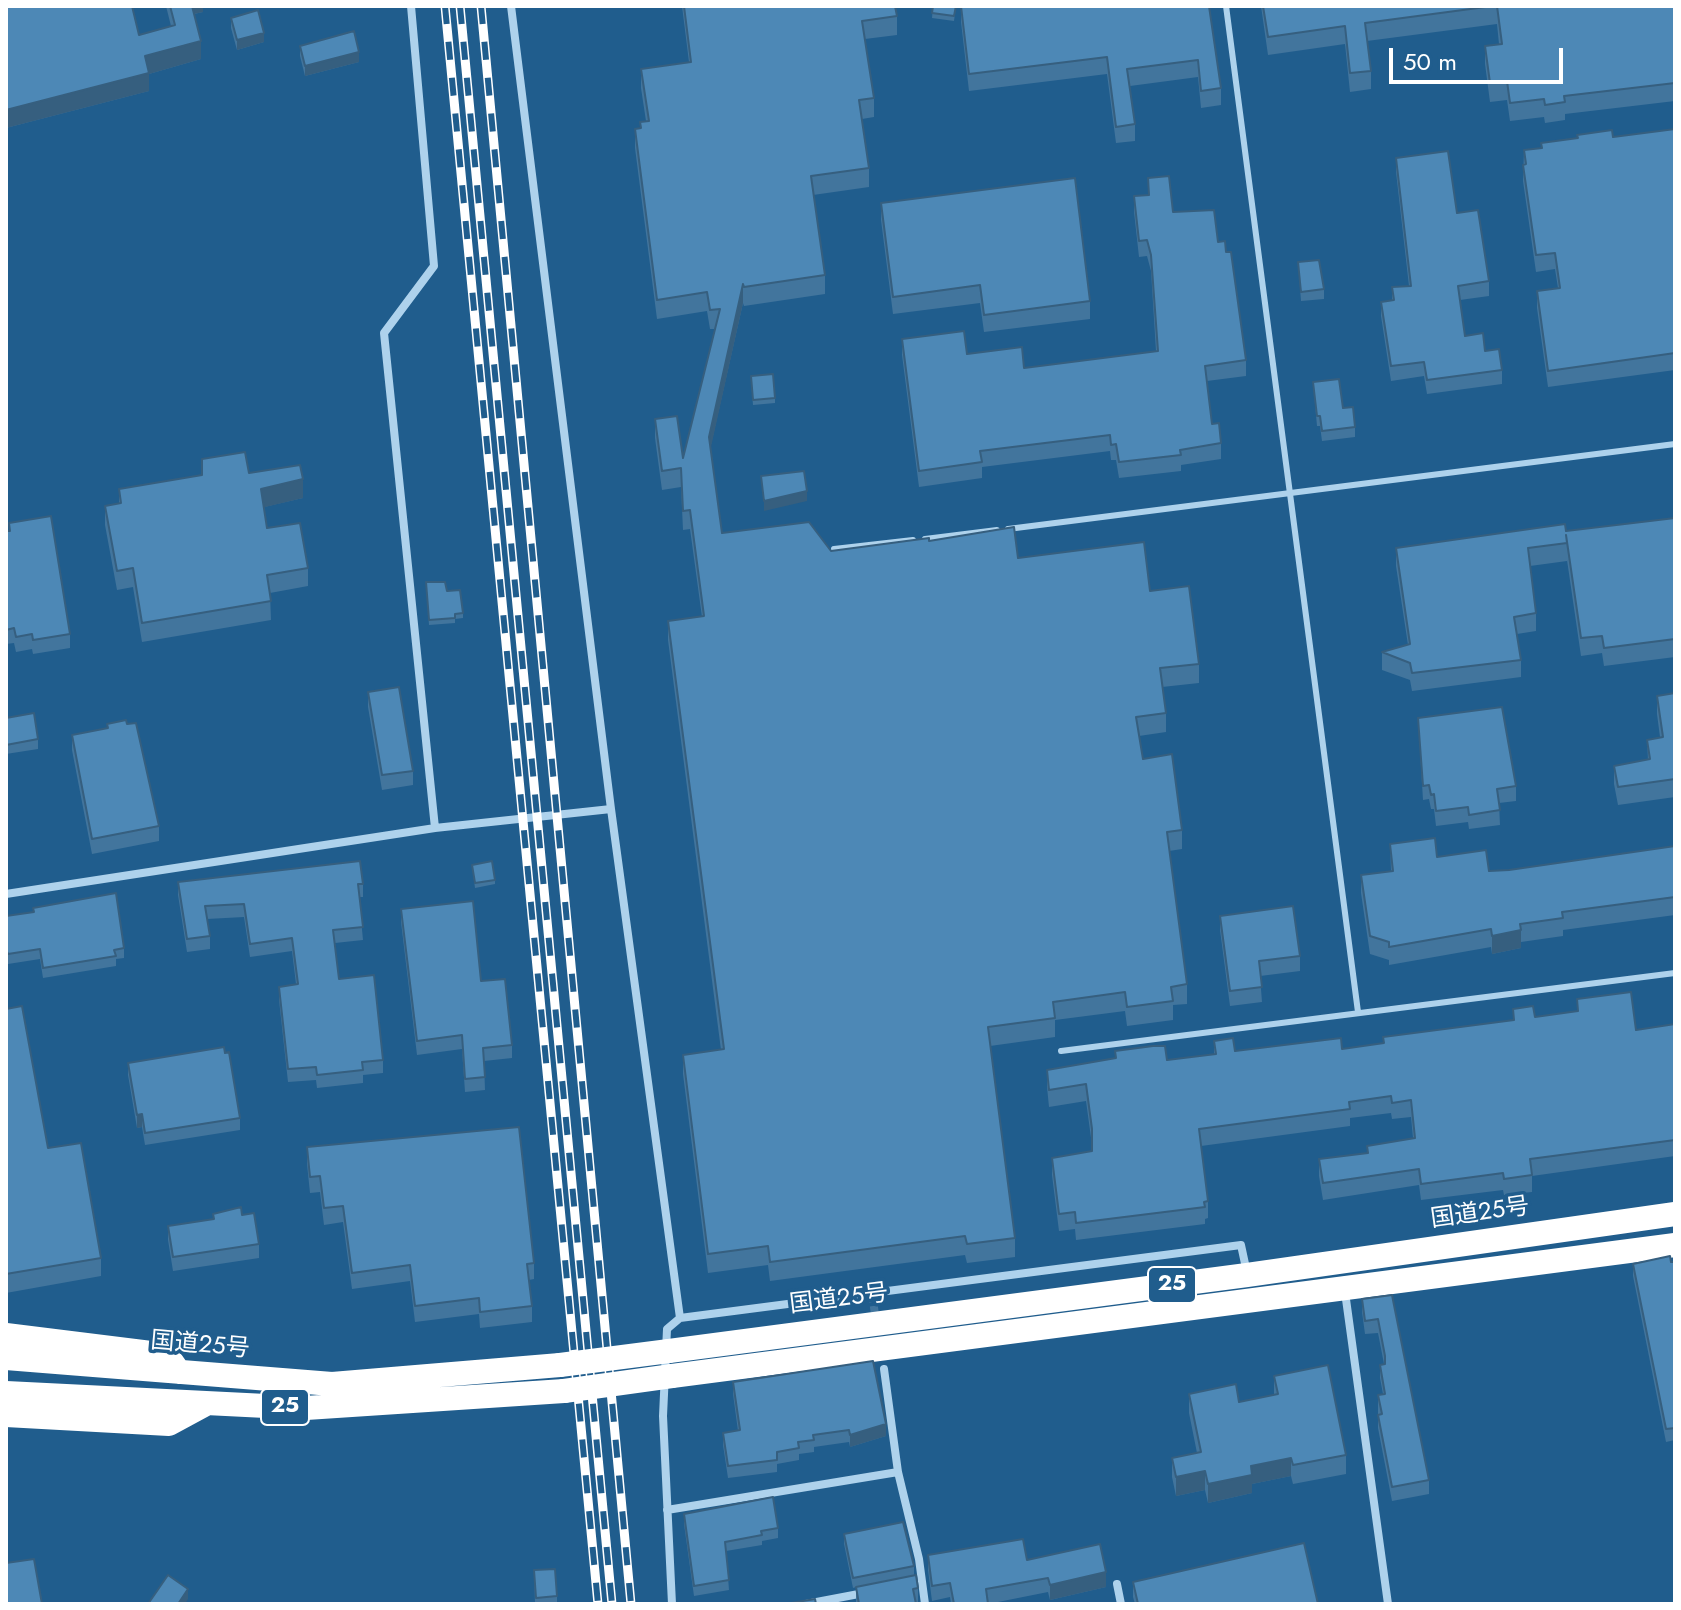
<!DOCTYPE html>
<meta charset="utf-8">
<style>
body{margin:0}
#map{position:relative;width:1681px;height:1610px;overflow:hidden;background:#205d8d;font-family:Jost,sans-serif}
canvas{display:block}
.frame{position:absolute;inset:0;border:8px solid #fff;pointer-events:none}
.scale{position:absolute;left:1389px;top:48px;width:174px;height:36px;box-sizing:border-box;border:4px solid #fff;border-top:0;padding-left:10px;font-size:24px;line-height:28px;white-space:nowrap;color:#fff;-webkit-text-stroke:6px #205d8d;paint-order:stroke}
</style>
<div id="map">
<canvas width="1681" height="1610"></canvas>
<div class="frame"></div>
<div class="scale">50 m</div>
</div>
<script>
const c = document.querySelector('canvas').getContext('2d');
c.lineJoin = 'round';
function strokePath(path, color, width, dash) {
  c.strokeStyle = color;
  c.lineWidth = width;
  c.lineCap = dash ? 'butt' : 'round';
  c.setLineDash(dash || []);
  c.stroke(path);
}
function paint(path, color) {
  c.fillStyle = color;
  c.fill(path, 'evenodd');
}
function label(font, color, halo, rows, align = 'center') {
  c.font = font + ' Jost,"Noto Sans JP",sans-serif';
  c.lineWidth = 7;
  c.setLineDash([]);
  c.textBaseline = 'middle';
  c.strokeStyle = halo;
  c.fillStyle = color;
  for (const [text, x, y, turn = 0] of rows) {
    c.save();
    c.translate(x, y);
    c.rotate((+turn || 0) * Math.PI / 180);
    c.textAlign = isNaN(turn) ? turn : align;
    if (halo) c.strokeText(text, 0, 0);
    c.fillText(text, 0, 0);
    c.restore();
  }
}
strokePath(new Path2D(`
 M872,1294L876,1321`), '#41759e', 8, [8, 4]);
strokePath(new Path2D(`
 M1226,6L1358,1012
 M1008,529L1675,444
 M925,539L997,530
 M834,549L913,540
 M1061,1051L1675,973`), '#aed2ec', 6);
strokePath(new Path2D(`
 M411,6L434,266L384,333L435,828
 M511,6L611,809L680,1318
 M6,894L435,828L611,809
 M1345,1292L1388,1604
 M884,1369L898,1472L919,1559L925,1604
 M667,1510L898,1472
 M1117,1584L1121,1604
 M672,1604L663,1416L667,1329L680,1318L1241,1245L1247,1273
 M806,1604L864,1593`), '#aed2ec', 8);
strokePath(new Path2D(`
 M6,1335L167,1355L179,1372
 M669,1351L1247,1275L1675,1214
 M6,1358L332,1384L560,1365
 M672,1376L1675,1245
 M6,1393L306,1408L564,1391
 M6,1415L169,1424L206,1404`), '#fff', 24);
const rail = new Path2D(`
 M445,6L598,1604
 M460,6L612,1604
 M481,6L631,1604`);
strokePath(rail, '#fff', 9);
strokePath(rail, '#205d8d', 6, [18]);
strokePath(new Path2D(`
 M560,1365L669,1351
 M564,1391L672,1376`), '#fff', 24);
paint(new Path2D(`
 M6,6L139,35L171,26L166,6H203V12L194,14L201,59L149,74V91L6,128Z
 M682,6H895L897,16V35L865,39L874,98V117L862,119L869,168V187L813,195L825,275V294L744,306L743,303L710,449L722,533L831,551L929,541L1018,558L1150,591L1199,664V683L1162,687L1166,713V732L1139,736L1143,759L1182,830V849L1169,851L1187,984V1004L1173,1005V1020L1127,1026L1125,1011L1055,1020V1037L990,1046L1015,1238V1257L967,1263L965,1255L770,1281L768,1265L708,1273L683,1074V1055L721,1050L668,640V621L702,617L690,529L683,530L681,487L662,490L655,438V419L683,458L715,329H710L707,311L657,319L635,148V129L640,128V122L646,121L641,88V69L689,62Z
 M933,6H956L954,21L932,18Z
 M961,6H1209L1221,88V105L1201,108L1198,77L1130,86L1135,124V141L1116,143L1107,74L969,91L961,22Z
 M1261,6H1675V101L1565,114V120L1545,123L1544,117L1510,121L1507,100L1490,102L1485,64V46L1499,44L1497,24L1367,41L1371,71V89L1350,92L1345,44L1268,55Z
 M231,18L264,42L237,50L231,28Z
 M300,46L359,62L305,76L300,56Z
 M1675,129V370L1548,387L1537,308V291L1558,288L1555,269L1536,272L1523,181L1524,150L1541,148V143L1613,137Z
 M1396,158L1457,213L1489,281V296L1460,300L1465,336L1485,351L1502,370V384L1427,394L1424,376L1391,381L1381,316V302L1392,300V287L1409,286L1396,172Z
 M1148,178L1173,212L1218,242L1226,252L1246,360V376L1207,381L1212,424L1221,443V459L1181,465V471L1119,478L1116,460H1111L1110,451L982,467V478L919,487L902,355V339L1024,368L1156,351L1151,271L1147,256L1139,257L1134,212V196L1148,195Z
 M881,203L1090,301V319L984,332L980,303L893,314L881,220Z
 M1298,262L1324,289V299L1301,301Z
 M751,381L775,398V403L753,405Z
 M1313,382L1343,408L1355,427V437L1322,441L1320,426H1317Z
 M249,473L303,498L264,507L267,528L308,568V586L270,593L271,620L142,642L133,587L117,590L105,525V506L119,504V489L202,475Z
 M1675,518V657L1604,666L1602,653L1581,656L1567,560V561L1530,566L1536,613V631L1517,634L1521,660V677L1412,691L1410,680L1382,670V652L1408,645L1396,566V548L1566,531Z
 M9,523L70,634V648L33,654L32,649L16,652L14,643L6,644V531H9Z
 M426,582L447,591L463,613V618L455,619V623L429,625Z
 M368,692L413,771V785L382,790L368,707Z
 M1675,693V797L1618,805L1614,784V766L1648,760L1647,740L1660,737L1657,714V696Z
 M6,718L38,739V749L6,754Z
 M1418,718L1516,786V801L1499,803L1500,825L1469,829L1468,822L1436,826L1434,809H1431L1429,799L1423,800Z
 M107,724H127L159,826V841L92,854L72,750V735L107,728Z
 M1390,844L1489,871L1509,870L1675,846V915L1563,930V936L1521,942V948L1492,954L1491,947L1389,965V960L1370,954L1361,893V875L1391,871Z
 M472,865L495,880V884L475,888Z
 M178,882L363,884V897H359L363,940L335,943L339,979L383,1060V1073L363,1075V1083L317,1088L316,1080L288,1082L279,1000V987L296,984L292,951L250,957L244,917L207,919L210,936V949L187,952L178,895Z
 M33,908L124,948V958L116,959V966L43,978L40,959L8,964L6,959V916L33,912Z
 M401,909L481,981L512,1045V1058L484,1061L485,1090L465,1092L462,1049L417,1055L401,922Z
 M1220,916L1300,956V971L1260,976L1262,1002L1230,1006L1220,930Z
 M1577,999L1636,1030L1675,1024V1156L1532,1176V1192L1504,1195L1503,1190L1421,1200L1419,1185L1323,1200L1319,1176V1159L1367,1153V1146L1413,1138L1411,1117L1392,1119L1391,1113L1350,1118V1126L1201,1146L1208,1201V1218L1205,1219V1224L1076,1240L1075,1229L1059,1231L1052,1175V1158L1092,1151V1145L1086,1101L1049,1107L1047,1087V1070L1115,1059V1051L1167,1060L1214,1054V1041L1235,1051L1342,1049L1383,1043V1037L1513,1020V1009L1535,1017L1577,1012Z
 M6,1009L48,1148L101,1258V1276L6,1293Z
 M128,1063L240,1118V1130L145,1145L142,1127L137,1128L128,1075Z
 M307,1147L534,1263V1279L529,1280L532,1306V1322L480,1328L479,1314L415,1322L410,1281L352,1289L343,1222L324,1225L320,1192L310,1193L307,1164Z
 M242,1215L259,1244V1258L173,1271L168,1240V1226Z
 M1671,1262H1675V1440L1666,1442L1633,1276V1264Z
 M1392,1295L1429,1480V1494L1392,1501L1378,1428V1395L1383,1394L1380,1378V1365L1384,1364L1378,1333L1365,1334L1362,1312V1299Z
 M1274,1376L1346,1455V1474L1293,1484L1291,1476L1252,1484V1493L1208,1503L1205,1490L1176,1496L1172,1477V1458L1197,1453L1189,1413V1394L1239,1402L1274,1395Z
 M733,1382L886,1436L850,1447L849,1442L814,1447V1452L799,1454V1460L777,1464V1472L728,1478L723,1445V1433L738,1431L733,1394Z
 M684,1514L778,1528V1538L762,1541V1545L726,1551L729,1590L694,1596L684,1524Z
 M844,1534L914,1566V1575L918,1588V1603L856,1604V1587L853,1588L844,1544Z
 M928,1555L1027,1560L1106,1587L1050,1600L1048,1592L988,1604H951L950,1597L932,1601L928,1570Z
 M534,1570L557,1596V1604H535Z
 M1133,1582L1318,1604H1135L1133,1597Z`), '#42759d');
paint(new Path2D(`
 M189,6H203V12L189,15Z
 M264,33V42L237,50V40Z
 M201,41V59L149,74V91L6,128V110L145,56Z
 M359,52V62L305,76V66Z
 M743,284V303L709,456V437Z
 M303,479V498L261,508V489Z
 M807,491V501L764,511V501Z
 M1521,930V948L1492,954V936Z
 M142,1114V1127L137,1128V1115Z
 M886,1424V1436L850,1447V1435Z
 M1291,1458V1476L1252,1484V1493L1208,1503V1484L1251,1466Z
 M1205,1471V1490L1176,1496V1477Z
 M1106,1572V1587L1050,1600V1585Z
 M188,1589V1599L185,1604H178Z`), '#365f7f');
const building = new Path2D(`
 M6,6H132L139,35L175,25L170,6H192L201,41L145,56L149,73L6,110Z
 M684,6H895L897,16L862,21L874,98L859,100L869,168L811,176L825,275L744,287L743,284L709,437L722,533L809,522L831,551L929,538V541L1014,527L1018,558L1144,542L1150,591L1189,586L1199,664L1160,668L1166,713L1136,717L1143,759L1172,754L1182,830L1167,832L1187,984L1171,987L1173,1001L1127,1007L1125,992L1053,1002L1055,1018L988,1027L1015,1238L967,1244L965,1236L770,1262L768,1246L708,1254L683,1055L724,1049L668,621L704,616L690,510L683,511L681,468L662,471L655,419L677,416L683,458L720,309L710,310L707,292L657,300L635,129L641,128L640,122L649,121L641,69L691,62Z
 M933,6H956L954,16L932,13Z
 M961,6H1209L1221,88L1201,91L1198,60L1127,69L1135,124L1116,127L1107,57L969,74Z
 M1263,6H1493L1365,23L1371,71L1350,73L1345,26L1268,37Z
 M1497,6H1675V83L1564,96L1565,102L1545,105L1544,99L1510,103L1507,81L1490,83L1485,46L1502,44Z
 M258,10L264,33L237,40L231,18Z
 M354,31L359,52L305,66L300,46Z
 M1675,129V353L1548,371L1537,291L1560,288L1555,253L1536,255L1523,165L1526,164L1524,150L1542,148L1541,143L1578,138L1577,135L1612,130L1613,137Z
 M1448,151L1457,213L1478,210L1489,281L1458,286L1465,336L1483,333L1485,351L1499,349L1502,370L1427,380L1424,362L1391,366L1381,302L1394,300L1392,287L1411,286L1396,158Z
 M1169,176L1173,212L1214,210L1218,242L1225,241L1226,252H1231L1246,360L1205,366L1212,424L1219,423L1221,443L1180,450L1181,455L1119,462L1116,444L1111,445L1110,435L980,451L982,462L919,471L902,339L964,331L967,354L1022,347L1024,368L1158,351L1151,255L1147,240L1139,241L1134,196L1149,195L1148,178Z
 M1075,178L1090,301L984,315L980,285L893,297L881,203Z
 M1319,260L1324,289L1301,292L1298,262Z
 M773,374L775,398L753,400L751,376Z
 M1339,379L1343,408L1353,407L1355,427L1322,431L1320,416H1317L1313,382Z
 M245,452L249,473L300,465L303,479L261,489L267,528L300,523L308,568L267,575L271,601L142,623L133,568L117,571L105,506L121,503L119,489L202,475V459Z
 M804,471L807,491L764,501L761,476Z
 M51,516L70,634L33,640L32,634L16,637L14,628L6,630V531H10L9,523Z
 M1675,518V639L1604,648L1602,636L1581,638L1566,535L1567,543L1528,548L1536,613L1514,617L1521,660L1412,673L1410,663L1382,652L1410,644L1396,548L1565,524L1566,531Z
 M426,582H445L447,591L460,590L463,613L455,614V618L429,620Z
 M399,687L413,771L382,775L368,692Z
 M1675,693V779L1618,787L1614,766L1650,759L1647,740L1663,737L1657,696Z
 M1502,707L1516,786L1497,789L1500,810L1469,815L1468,807L1436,811L1434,794L1431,795L1429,785L1423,786L1418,718Z
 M34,713L38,739L6,745V718Z
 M126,720L127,724L136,723L159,826L92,839L72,735L108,728L107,724Z
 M1435,838L1437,857L1486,850L1489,871L1509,870L1675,846V897L1562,912L1563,918L1520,924L1521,930L1492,936L1491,929L1389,947V942L1370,936L1361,875L1393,871L1390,844Z
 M360,861L363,884H358L363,927L333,930L339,979L374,975L383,1060L362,1062L363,1070L317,1075L316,1067L288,1069L279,987L298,984L292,938L250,944L244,904L205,906L210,936L187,939L178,882Z
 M492,861L495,880L475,883L472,865Z
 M116,893L124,948L114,950L116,956L43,968L40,949L8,954L6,949V916L34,912L33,908Z
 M473,901L481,981L505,979L512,1045L483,1048L485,1077L465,1079L462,1035L417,1041L401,909Z
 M1293,906L1300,956L1259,961L1262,987L1230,991L1220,916Z
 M1631,992L1636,1030L1675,1024V1140L1530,1159L1532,1175L1504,1179L1503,1173L1421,1184L1419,1169L1323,1183L1319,1159L1368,1153L1367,1146L1415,1138L1411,1100L1392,1103L1391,1096L1349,1102L1350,1109L1199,1129L1208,1201L1204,1202L1205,1207L1076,1223L1075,1212L1059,1214L1052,1158L1092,1151V1129L1086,1084L1049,1090L1047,1070L1116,1058L1115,1051L1153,1046H1165L1167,1060L1216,1054L1214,1041L1233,1038L1235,1051L1341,1038L1342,1049L1384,1043L1383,1037L1514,1020L1513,1009L1533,1006L1535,1017L1578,1011L1577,999Z
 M22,1006L48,1148L81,1143L101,1258L6,1274V1009Z
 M224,1047L225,1053L229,1052L240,1118L145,1133L142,1114L137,1115L128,1063Z
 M519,1127L534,1263L527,1264L532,1306L480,1312L479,1298L415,1306L410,1265L352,1273L343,1206L324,1208L320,1176L310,1177L307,1147Z
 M241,1207L242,1215L254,1213L259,1244L173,1257L168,1226L214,1219L213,1214Z
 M1670,1256L1671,1262H1675V1428L1666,1429L1633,1264Z
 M1392,1295L1429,1480L1392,1487L1378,1415L1382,1414L1378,1395L1385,1394L1380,1365L1385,1364V1356L1378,1319L1365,1321L1362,1299Z
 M873,1361L886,1424L850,1435L849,1430L813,1435L814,1440L798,1442L799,1448L777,1452V1460L728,1466L723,1433L740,1430L733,1382Z
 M1328,1365L1346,1455L1293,1465L1291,1458L1251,1466L1252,1475L1208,1484L1205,1471L1176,1477L1172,1458L1201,1452L1189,1394L1236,1384L1239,1402L1278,1394L1274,1376Z
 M773,1497L778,1528L761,1531L762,1535L725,1542L729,1580L694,1586L684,1514Z
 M903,1522L914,1566L853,1578L844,1534Z
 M1023,1539L1027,1560L1100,1544L1106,1572L1050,1585L1048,1578L986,1589L988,1604H954L950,1583L932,1586L928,1555Z
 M1304,1543L1318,1604H1138L1133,1582Z
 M34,1559L42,1604H6V1563Z
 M555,1569L557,1596L536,1598L534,1570Z
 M168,1575L188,1589L178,1604H148Z
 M916,1575L918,1588L913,1589L916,1604H859L856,1587Z
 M815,1599L816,1604H785Z`);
paint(building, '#4d88b6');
strokePath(building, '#365f7f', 2);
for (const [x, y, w] of [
 [1172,1285,48],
 [285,1407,48]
]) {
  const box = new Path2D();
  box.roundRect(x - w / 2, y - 18, w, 36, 6);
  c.fillStyle = '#205d8d';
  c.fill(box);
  strokePath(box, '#fff', 2);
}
label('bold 22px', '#fff', null, [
 ["25",1172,1285],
 ["25",285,1407]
]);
label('24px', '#fff', '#205d8d', [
 ["国道25号",1480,1214,-8],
 ["国道25号",839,1300,-7],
 ["国道25号",200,1346,5]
]);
</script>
